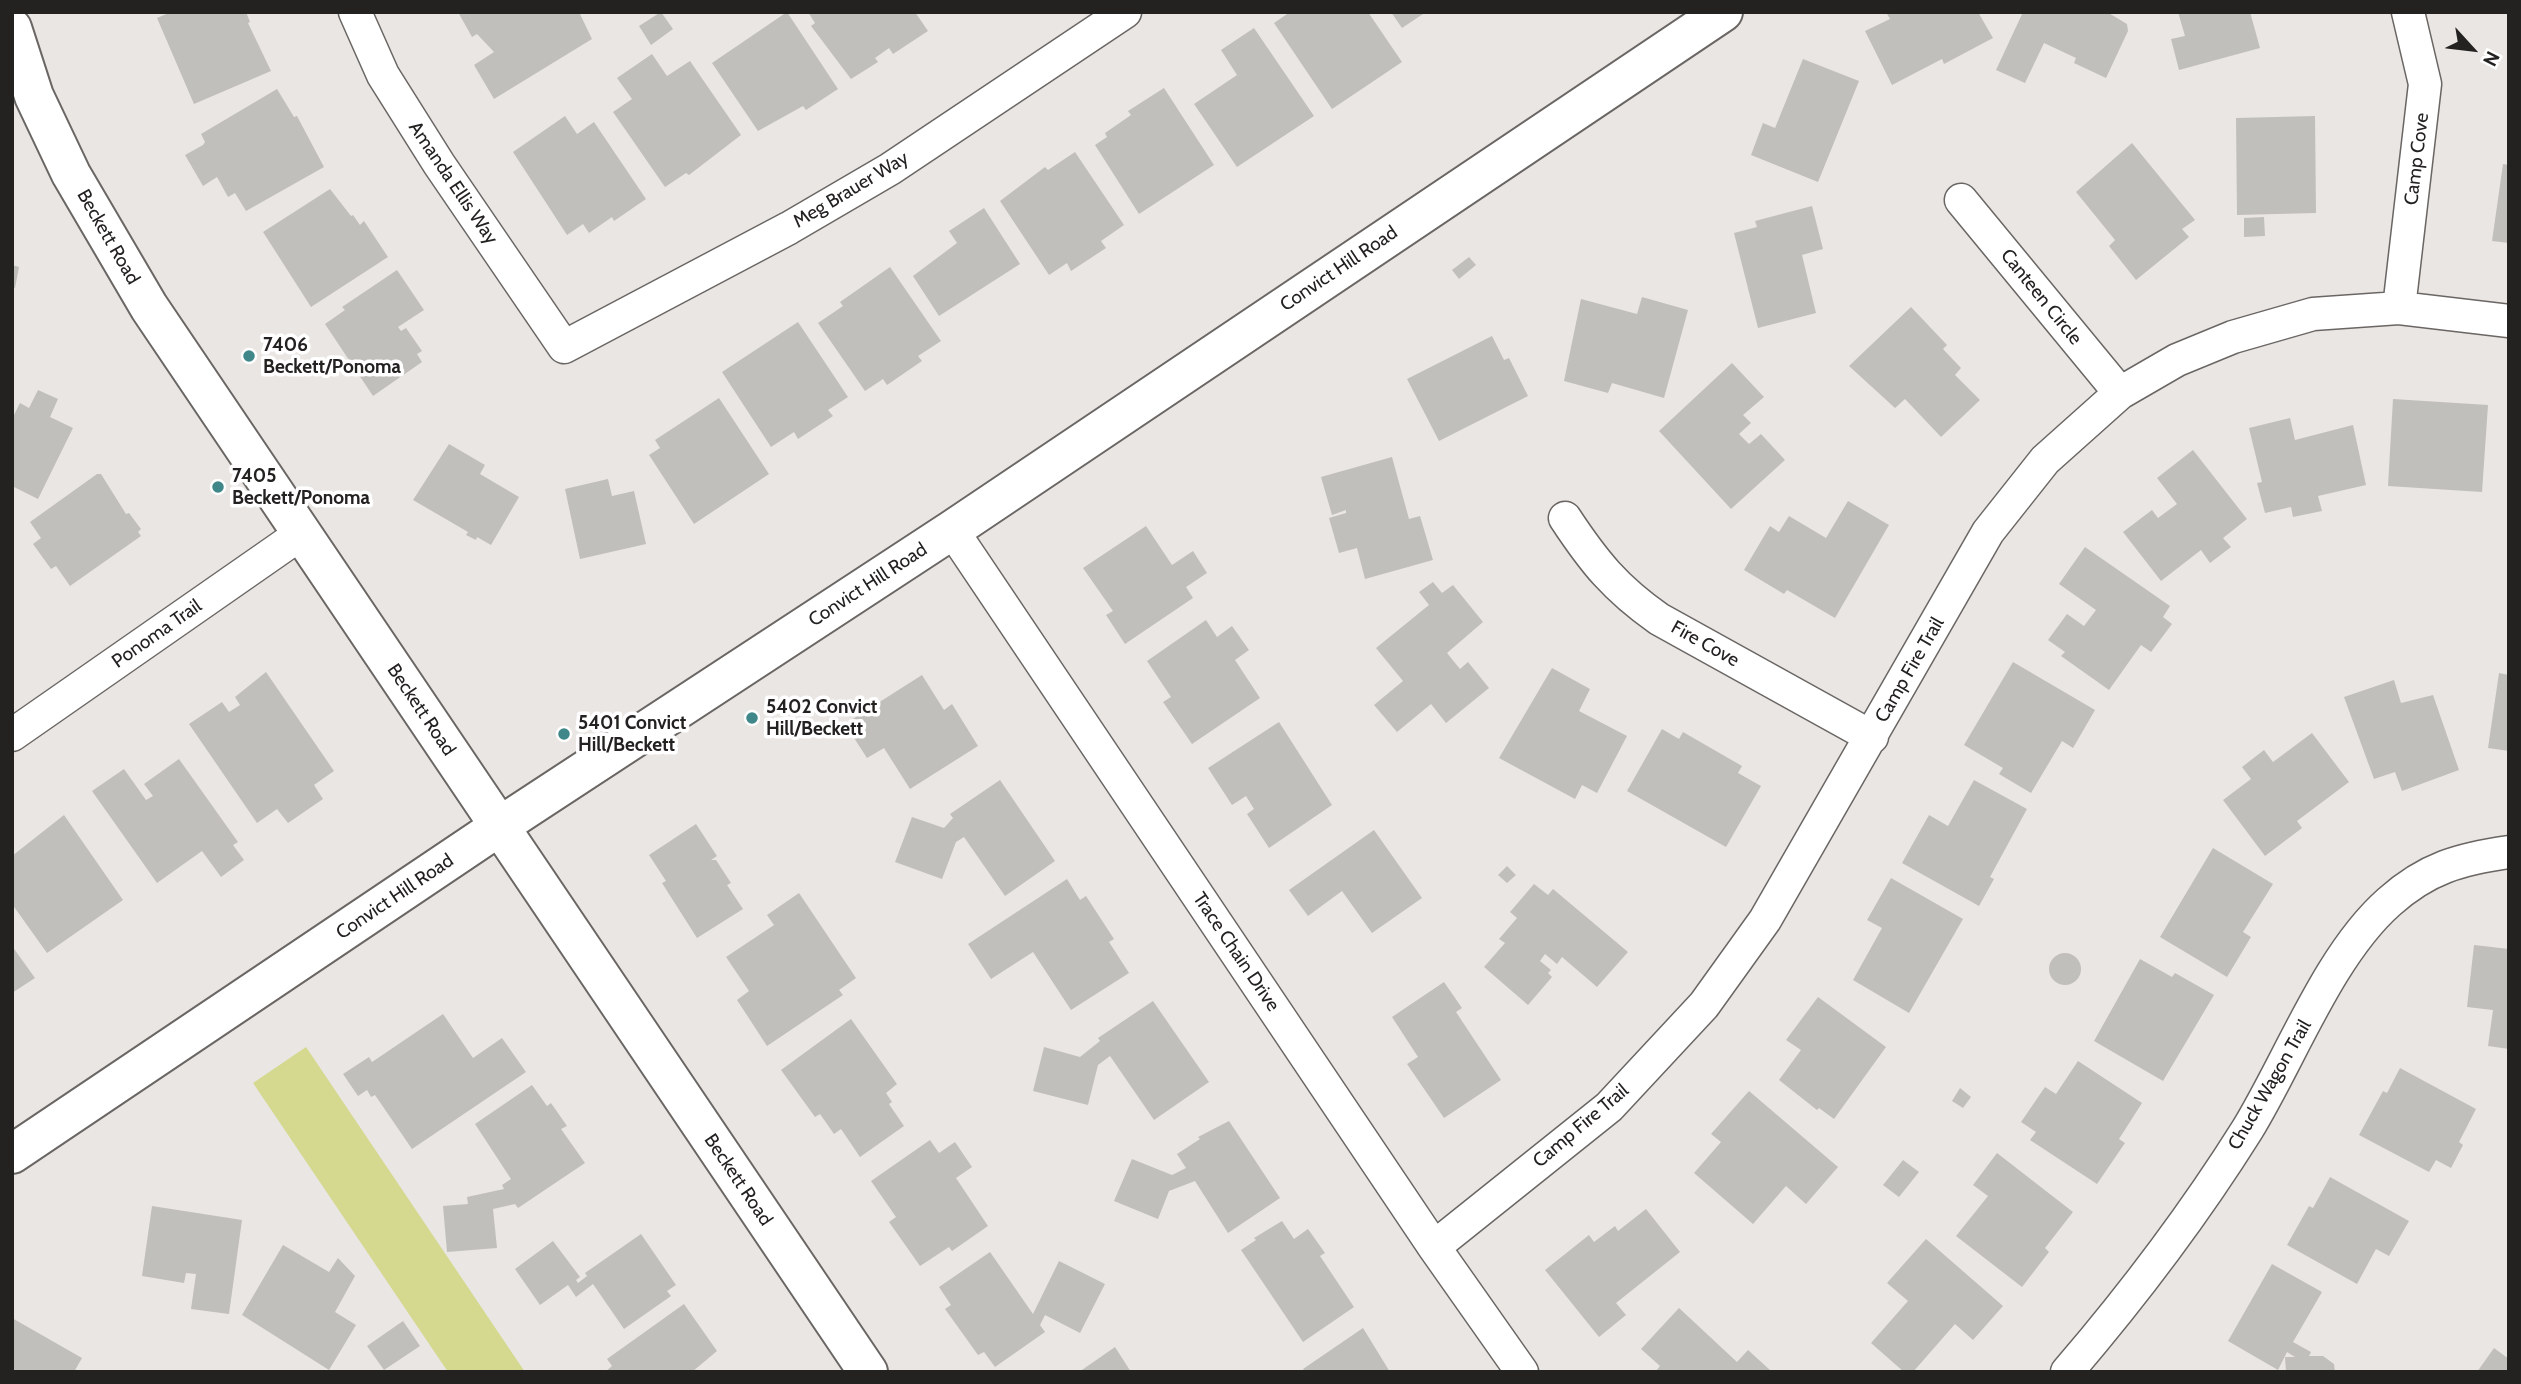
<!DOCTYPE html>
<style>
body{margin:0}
#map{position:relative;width:2521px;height:1384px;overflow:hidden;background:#eae6e3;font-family:Cabin,sans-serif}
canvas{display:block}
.frame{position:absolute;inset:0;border:14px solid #232221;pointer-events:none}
.north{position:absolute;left:2437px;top:14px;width:70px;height:70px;-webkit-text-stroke:5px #fff;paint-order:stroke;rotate:117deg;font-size:19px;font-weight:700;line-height:28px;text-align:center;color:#232221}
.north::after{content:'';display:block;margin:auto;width:24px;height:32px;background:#232221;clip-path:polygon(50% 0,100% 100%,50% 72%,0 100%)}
</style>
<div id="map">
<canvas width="2521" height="1384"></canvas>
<div class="frame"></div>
<div class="north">N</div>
</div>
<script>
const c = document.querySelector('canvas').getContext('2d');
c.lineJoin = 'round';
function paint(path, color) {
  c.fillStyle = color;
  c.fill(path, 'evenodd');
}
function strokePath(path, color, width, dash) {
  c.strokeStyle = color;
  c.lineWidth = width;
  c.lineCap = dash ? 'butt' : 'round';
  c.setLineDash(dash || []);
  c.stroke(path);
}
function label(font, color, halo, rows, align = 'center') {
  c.font = font + ' Cabin,sans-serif';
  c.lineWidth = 7;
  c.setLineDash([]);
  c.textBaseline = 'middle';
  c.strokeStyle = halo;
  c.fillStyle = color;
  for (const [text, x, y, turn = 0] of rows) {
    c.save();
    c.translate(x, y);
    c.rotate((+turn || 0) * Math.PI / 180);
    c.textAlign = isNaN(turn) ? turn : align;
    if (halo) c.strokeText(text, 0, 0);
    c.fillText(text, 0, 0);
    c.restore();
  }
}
paint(new Path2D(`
 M306,1047L525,1372H448L253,1083Z`), '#d5d990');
paint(new Path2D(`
 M171,12H246L250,22L248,23L271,71L194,104L157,18Z
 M458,12H579L592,39L494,99L474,65L494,52L477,34L472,37Z
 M661,12L673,29L651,45L639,26Z
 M787,12L838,89L806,110L803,106L758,131L712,63Z
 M808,12H915L928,31L893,54L889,48L875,58L878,62L851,79L811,26L815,23Z
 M1290,12H1368L1402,62L1332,109L1274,23Z
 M1391,12H1426L1402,28Z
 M1886,12H1978L1993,38L1944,64L1942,59L1892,85L1865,31L1890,19Z
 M2023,12H2107L2127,24L2128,31L2106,78L2074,63L2076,58L2044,43L2025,83L1996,70Z
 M2178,12H2250L2260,48L2179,70L2171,39L2185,36Z
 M1254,28L1314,116L1237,167L1194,104L1237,75L1221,50Z
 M652,54L667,76L690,61L741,135L689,175L686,173L665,187L613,112L632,99L617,78Z
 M1803,59L1859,81L1818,182L1751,155L1763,123L1775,128Z
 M1164,88L1214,165L1139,214L1095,145L1107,137L1105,133L1131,115L1128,111Z
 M277,89L294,117L297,116L324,167L246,211L235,193L228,197L217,177L203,186L185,155L203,145L205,142L201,134Z
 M565,116L577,134L594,122L646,199L614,221L612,217L589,233L583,224L567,235L513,152Z
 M2315,116L2316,213L2237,215L2236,118Z
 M2132,143L2195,220L2182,229L2189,237L2136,280L2109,246L2115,240L2076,192Z
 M1075,152L1124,225L1101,241L1106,248L1071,271L1067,263L1049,275L1000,201L1045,167L1048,170Z
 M2503,164L2509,165V243L2492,241Z
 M330,189L351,216L353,215L360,225L364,221L388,257L311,307L263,232Z
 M1812,206L1823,249L1802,255L1816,313L1758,328L1734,233L1757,227L1755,221Z
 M984,208L1020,264L939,316L913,276L957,243L949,231Z
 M2264,217L2265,236L2244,237V218Z
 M1469,257L1476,265L1459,279L1452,270Z
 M12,265L19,267L15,288L12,287Z
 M890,267L941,341L918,356L922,361L887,385L883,379L865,391L818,323L843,306L840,302Z
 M397,270L424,310L398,327L401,331L406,328L422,351L417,354L422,362L373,396L325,324L345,310L342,307Z
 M1642,297L1688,310L1664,398L1612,383L1608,393L1564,381L1581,299L1637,314Z
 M1911,307L1947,345L1943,349L1961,368L1955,375L1980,400L1941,437L1905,399L1895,408L1849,366Z
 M798,322L848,397L828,410L833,416L798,439L794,432L771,447L722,372Z
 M1492,336L1504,360L1509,358L1528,396L1439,441L1407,379Z
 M1732,363L1764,397L1743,415L1751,423L1739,434L1749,444L1761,434L1785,460L1731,509L1659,431Z
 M38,390L58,399L50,417L73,428L38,499L12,486V419L20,403L29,408Z
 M719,398L769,474L694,524L649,455L660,448L655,440Z
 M2393,399L2488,405L2482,492L2388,486Z
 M2290,418L2295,440L2353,425L2366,485L2318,496L2322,511L2293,517L2291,507L2265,513L2257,483L2262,482L2249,428Z
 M449,444L485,465L480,474L519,497L491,545L477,537L476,540L466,535L468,532L413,500Z
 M2193,450L2247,519L2223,538L2231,547L2210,563L2201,550L2161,581L2123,532L2152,510L2158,518L2177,504L2157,478Z
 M1392,457L1409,519L1420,516L1433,560L1365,579L1357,548L1339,553L1329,518L1346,513V510L1332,515L1321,477Z
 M97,474H101L126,514L129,513L141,529L138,532L141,536L70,586L56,566L51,569L33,544L41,538L30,522Z
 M608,479L612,496L634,491L646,544L580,559L565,489Z
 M1848,501L1889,525L1835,618L1787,590L1784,594L1744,570L1770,526L1779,532L1789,516L1826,538Z
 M1146,526L1172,565L1193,551L1207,573L1186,587L1193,598L1125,644L1106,615L1113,611L1083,568Z
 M2085,547L2170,606L2163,617L2172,624L2151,652L2141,645L2109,690L2061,656L2065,652L2048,640L2067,614L2084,626L2096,610L2059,584Z
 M1433,582L1442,593L1453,585L1483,622L1447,653L1460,669L1468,662L1489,688L1446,723L1431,704L1397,732L1374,705L1403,681L1376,648L1429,605L1419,592Z
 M1206,620L1217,637L1232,626L1249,650L1235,660L1260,698L1192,744L1163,702L1171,697L1147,661Z
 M2013,662L2095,710L2073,748L2062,741L2031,793L1999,774L2003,768L1964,745Z
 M1552,668L1590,689L1579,711L1627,736L1597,793L1582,785L1575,799L1499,758Z
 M266,672L334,771L314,785L323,799L288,823L277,809L257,823L189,724L222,702L229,712L240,705L235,697Z
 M2499,673L2509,675V751L2488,748Z
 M922,675L944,710L952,704L978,746L910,789L884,748L867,758L845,724Z
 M2394,680L2401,703L2433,695L2459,770L2402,791L2395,772L2374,779L2344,697Z
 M1279,722L1332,805L1269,848L1247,814L1254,809L1246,796L1232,805L1208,768Z
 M1662,729L1679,739L1683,732L1742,766L1738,773L1761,786L1726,847L1627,791Z
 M2312,733L2349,782L2297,821L2302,828L2265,856L2223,800L2251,779L2242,767L2264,750L2273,762Z
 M179,759L238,842L233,845L244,860L221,877L202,851L157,883L92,791L124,769L146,800L153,796L144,784Z
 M1000,780L1055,861L1005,896L964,837L956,842L942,879L895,862L912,817L944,828L953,818L950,814Z
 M1974,780L2027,809L1990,877L1994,879L1979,906L1902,863L1929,815L1948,826Z
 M64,815L123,900L47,953L12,904V856Z
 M696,824L717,856L711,860H716L731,883L727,885L743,909L697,938L662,883L666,881L649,855Z
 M1374,830L1422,898L1372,933L1342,891L1308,916L1289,890Z
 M2213,848L2273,884L2243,932L2251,937L2227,977L2160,937Z
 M1507,866L1516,875L1507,883L1498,875Z
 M1891,878L1963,919L1909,1013L1853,980L1882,928L1867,920Z
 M1067,879L1080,900L1086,896L1114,939L1109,942L1129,973L1071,1010L1033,952L991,979L968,944Z
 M1534,884L1548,895L1553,889L1628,952L1597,987L1562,957L1557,964L1545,954L1540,961L1551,970L1548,973L1552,977L1528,1005L1484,967L1505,943L1499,939L1517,918L1510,912Z
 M799,893L856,978L839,990L843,995L767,1046L737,1000L749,991L726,957L774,925L767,915Z
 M2474,945L2509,949V1049L2488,1046L2493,1010L2467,1007Z
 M12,946L35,978L12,993Z
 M2049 969a16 16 0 1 1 32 0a16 16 0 1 1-32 0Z
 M2140,959L2172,977L2175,973L2214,995L2163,1081L2094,1041Z
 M1444,982L1462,1008L1456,1012L1501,1080L1444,1118L1407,1064L1418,1057L1392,1017Z
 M1818,997L1886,1047L1834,1119L1819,1108L1817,1110L1779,1080L1801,1050L1786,1040Z
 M1153,1001L1209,1082L1154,1120L1110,1056L1098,1065L1088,1105L1033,1091L1044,1047L1080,1057L1100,1041L1098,1038Z
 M443,1014L473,1058L502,1038L526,1072L412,1149L375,1095L371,1097L367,1090L358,1096L343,1074L369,1057L372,1062Z
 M851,1019L897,1084L886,1093L892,1102L889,1104L904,1126L860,1157L841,1129L834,1134L820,1114L815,1117L781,1070Z
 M2078,1061L2142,1103L2119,1139L2125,1143L2097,1184L2030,1140L2036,1132L2021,1122L2045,1087L2056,1094Z
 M2400,1068L2476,1109L2459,1142L2463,1145L2451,1168L2436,1160L2429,1172L2359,1135L2383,1091L2387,1093Z
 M532,1085L547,1106L551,1103L567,1126L561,1129L585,1163L518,1208L515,1204L493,1209L497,1248L447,1252L443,1206L468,1204L467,1197L504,1189L502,1185L511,1179L475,1124Z
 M1960,1088L1971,1097L1963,1108L1952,1101Z
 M1749,1091L1838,1167L1806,1204L1786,1186L1753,1224L1694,1173L1721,1142L1711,1134Z
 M1229,1121L1280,1198L1228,1233L1195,1181L1169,1191L1158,1219L1114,1201L1132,1159L1172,1175L1186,1168L1177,1154L1200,1139L1198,1137Z
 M930,1140L939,1153L955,1142L972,1167L956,1178L988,1226L952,1251L949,1247L920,1266L889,1222L896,1217L871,1181Z
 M1997,1153L2073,1212L2045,1248L2049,1252L2022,1287L1956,1236L1988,1196L1973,1185Z
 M1903,1160L1919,1172L1899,1197L1883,1185Z
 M2330,1177L2409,1221L2389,1256L2376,1249L2357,1284L2287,1245L2309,1206L2313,1208Z
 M152,1206L242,1220L229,1314L191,1309L196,1274L186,1273L184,1283L142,1276Z
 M1646,1209L1680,1252L1616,1303L1626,1315L1599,1337L1545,1270L1589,1235L1594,1242L1615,1226L1618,1231Z
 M1282,1221L1294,1239L1308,1229L1325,1253L1320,1256L1354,1307L1303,1342L1241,1250L1256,1240L1254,1238Z
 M641,1234L676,1285L667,1291L671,1296L624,1329L593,1284L576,1297L568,1285L540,1305L515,1269L553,1241L580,1277L576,1280L578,1283L587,1276L585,1273Z
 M1926,1239L2003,1306L1973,1340L1955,1324L1913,1372H1904L1871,1343L1908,1301L1887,1283Z
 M283,1245L329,1272L338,1258L355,1276L335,1312L356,1325L329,1370L242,1315Z
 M990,1252L1033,1314L1059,1261L1105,1284L1080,1333L1045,1315L1040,1325L1045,1332L995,1367L984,1352L978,1355L945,1309L951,1305L939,1287Z
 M2272,1264L2322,1292L2293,1342L2311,1352L2309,1356H2323L2334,1364L2335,1372H2286L2285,1357H2295L2287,1352L2278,1370L2228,1341Z
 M684,1304L717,1351L692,1372H605L612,1366L607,1359Z
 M1679,1308L1737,1362L1748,1350L1770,1370L1655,1372L1660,1366L1641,1349Z
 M12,1318L82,1358L74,1372H12Z
 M403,1321L420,1346L384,1370L367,1346Z
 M1363,1328L1390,1372H1305L1303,1369Z
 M1115,1347L1131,1372H1079Z
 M2494,1348L2509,1359V1372H2477Z`), '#c1bfbb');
const street = new Path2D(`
 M355,12L383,75L439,164L564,347L789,228L890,169L1125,12
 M1961,200L2120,393
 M2399,308L2425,84L2408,12
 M1565,518C1594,562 1615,588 1659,619L1872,737
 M952,530L1434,1247L1522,1372
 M12,735L302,533
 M1434,1247L1609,1107L1704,1005L1765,920L1988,532L2045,460L2120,393L2177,360L2233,337L2313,314L2399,308L2509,321
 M2067,1372C2133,1295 2193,1216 2247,1130C2290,1060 2328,956 2389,902C2427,868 2460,859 2509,852`);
const secondary = new Path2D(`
 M12,28L34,96L71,174L149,307L868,1372
 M12,1154L500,826L952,530L1723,12`);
strokePath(street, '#6a6664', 35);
strokePath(secondary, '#6a6664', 42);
strokePath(street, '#fff', 32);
strokePath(secondary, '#fff', 38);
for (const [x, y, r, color] of [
 [249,356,7,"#3f8789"],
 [218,487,7,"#3f8789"],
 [752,718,7,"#3f8789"],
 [564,734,7,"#3f8789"]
]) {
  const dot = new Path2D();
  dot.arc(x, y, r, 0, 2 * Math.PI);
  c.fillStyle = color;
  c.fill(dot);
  strokePath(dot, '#fff', 2.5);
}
label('19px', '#232221', '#fff', [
 ["Camp Cove",2417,159,-83],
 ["Amanda Ellis Way",453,183,56],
 ["Meg Brauer Way",851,190,-31],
 ["Beckett Road",108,237,60],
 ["Convict Hill Road",1339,269,-34],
 ["Canteen Circle",2041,297,51],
 ["Convict Hill Road",868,585,-33],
 ["Ponoma Trail",157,634,-35],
 ["Fire Cove",1705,644,29],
 ["Camp Fire Trail",1910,670,-60],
 ["Beckett Road",421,710,56],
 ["Convict Hill Road",395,897,-34],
 ["Trace Chain Drive",1236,952,56],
 ["Chuck Wagon Trail",2270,1085,-60],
 ["Camp Fire Trail",1581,1126,-40],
 ["Beckett Road",738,1180,56]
]);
label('bold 19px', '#232221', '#fff', [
 ["7406",263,345],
 ["Beckett/Ponoma",263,367],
 ["7405",232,476],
 ["Beckett/Ponoma",232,498],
 ["5402 Convict",766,707],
 ["Hill/Beckett",766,729],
 ["5401 Convict",578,723],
 ["Hill/Beckett",578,745]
], 'left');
</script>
